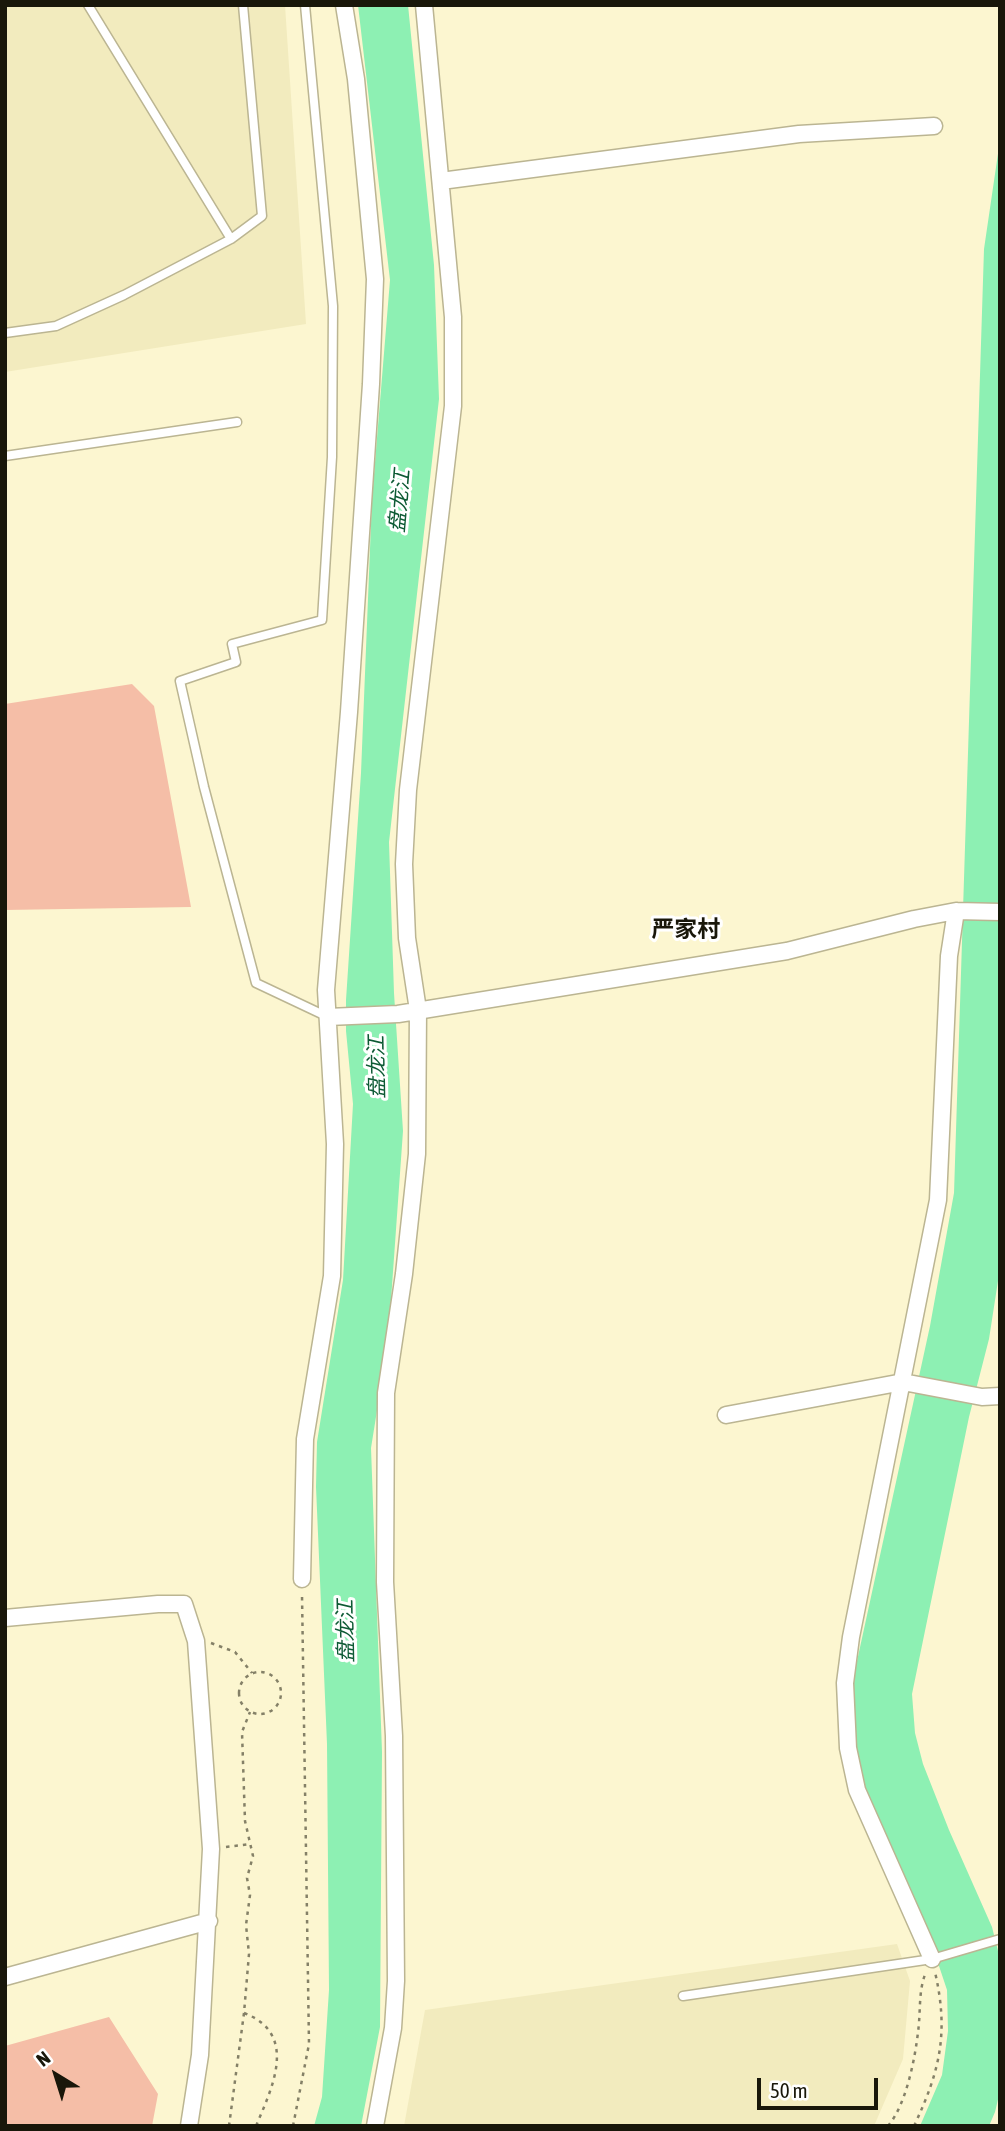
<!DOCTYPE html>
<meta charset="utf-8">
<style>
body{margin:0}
#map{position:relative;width:1005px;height:2131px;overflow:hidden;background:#fcf6d0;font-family:"Asap Condensed",sans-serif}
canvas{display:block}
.frame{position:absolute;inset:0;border:7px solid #19170a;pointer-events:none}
.north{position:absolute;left:21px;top:2040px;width:70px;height:70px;-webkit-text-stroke:5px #fff;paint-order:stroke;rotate:322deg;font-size:19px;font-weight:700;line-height:28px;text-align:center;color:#19170a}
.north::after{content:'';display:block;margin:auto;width:24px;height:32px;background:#19170a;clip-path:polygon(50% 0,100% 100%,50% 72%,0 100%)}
.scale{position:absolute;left:757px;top:2078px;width:121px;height:32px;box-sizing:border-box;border:4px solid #19170a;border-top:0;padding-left:9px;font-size:21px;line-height:24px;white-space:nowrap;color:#19170a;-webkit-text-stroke:5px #fff;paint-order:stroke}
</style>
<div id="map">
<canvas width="1005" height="2131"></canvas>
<div class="frame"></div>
<div class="north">N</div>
<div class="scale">50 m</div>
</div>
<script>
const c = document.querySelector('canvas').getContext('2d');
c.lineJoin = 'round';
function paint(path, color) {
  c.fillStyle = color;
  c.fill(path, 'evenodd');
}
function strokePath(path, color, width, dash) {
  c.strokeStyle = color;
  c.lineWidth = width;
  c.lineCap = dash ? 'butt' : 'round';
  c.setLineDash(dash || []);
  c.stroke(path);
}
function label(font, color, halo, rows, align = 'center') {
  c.font = font + ' "Asap Condensed","Noto Sans SC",sans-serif';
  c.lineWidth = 6;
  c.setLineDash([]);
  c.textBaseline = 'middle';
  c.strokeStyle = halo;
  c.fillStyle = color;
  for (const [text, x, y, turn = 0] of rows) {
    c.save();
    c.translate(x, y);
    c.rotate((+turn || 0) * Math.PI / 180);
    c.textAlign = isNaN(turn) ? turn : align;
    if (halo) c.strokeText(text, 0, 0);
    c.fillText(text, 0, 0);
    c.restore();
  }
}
paint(new Path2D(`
 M5,5H285L306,324L5,372Z
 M897,1944L910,1981L903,2059L874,2126H404L425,2010Z`), '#f2ebbe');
paint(new Path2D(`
 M132,684L154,706L191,907L5,910V704Z
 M109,2017L158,2094L152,2126H5V2046Z`), '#f5bea7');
paint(new Path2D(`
 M358,5H408L434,265L439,399L389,842L394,993L403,1131L388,1342L371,1448L382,1752L380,2027L361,2126H314L322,2097L329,1990L327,1744L316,1487L317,1442L343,1280L353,1104L346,1031V1000L361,773L372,499L390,280Z
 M1000,140V1268L989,1339L969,1417L912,1694L915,1733L923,1764L949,1830L992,1927L1000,1959V2091L995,2112L989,2126H920L942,2075L948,2031L947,1990L932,1945L870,1808L856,1761L852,1684L930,1326L954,1193L984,249Z`), '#8df0b3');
const lane = new Path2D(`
 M88,5L231,239
 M305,5L333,306L332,457L322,620L232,644L236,662L180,681L204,787L256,983L328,1017
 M5,333L56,326L124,295L231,239L262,216L243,5
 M5,456L237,422
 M683,1996L932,1959L1000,1939`);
const street = new Path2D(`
 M441,181L799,134L934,126
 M328,1017L398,1014L787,951L914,919L956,911L1000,912
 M726,1415L903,1382L982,1397L1000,1396
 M302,1579L305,1439L332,1276L335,1144L326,990L349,712L371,384L375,279L356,79L344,5
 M5,1618L158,1604H184L196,1641L211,1849L200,2055L189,2126
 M932,1959L857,1790L848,1748L845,1683L851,1637L938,1200L949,956L956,911
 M5,1977L209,1921
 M375,2126L393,2028L396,1981L394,1736L385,1582L386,1393L404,1274L417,1154L418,1010L407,938L404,864L408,790L453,406V317L424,5`);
strokePath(lane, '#bbb592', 11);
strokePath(street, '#bbb592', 19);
strokePath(new Path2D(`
 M211,1643L235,1652L252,1673
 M239 1693a21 21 0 1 1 42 0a21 21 0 1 1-42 0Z
 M226,1847L250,1844
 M244,2013C299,2034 272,2088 256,2126
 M229,2126L244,2013L249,1954L246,1925L250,1895L247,1878L253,1856L245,1821L242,1732L250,1712
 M293,2126L309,2044L302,1595
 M888,2126C906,2105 915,2059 918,2032C921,2011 918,1991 926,1972
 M914,2126C940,2071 949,2033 935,1972`), '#848067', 2.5, [3.5, 5]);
strokePath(lane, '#fff', 8);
strokePath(street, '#fff', 16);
label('italic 21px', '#0d5a34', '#fff', [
 ["盘龙江",400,501,-85],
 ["盘龙江",377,1067,-91],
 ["盘龙江",346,1631,-91]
]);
label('bold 23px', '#19170a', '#fff', [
 ["严家村",686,930]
]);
</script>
